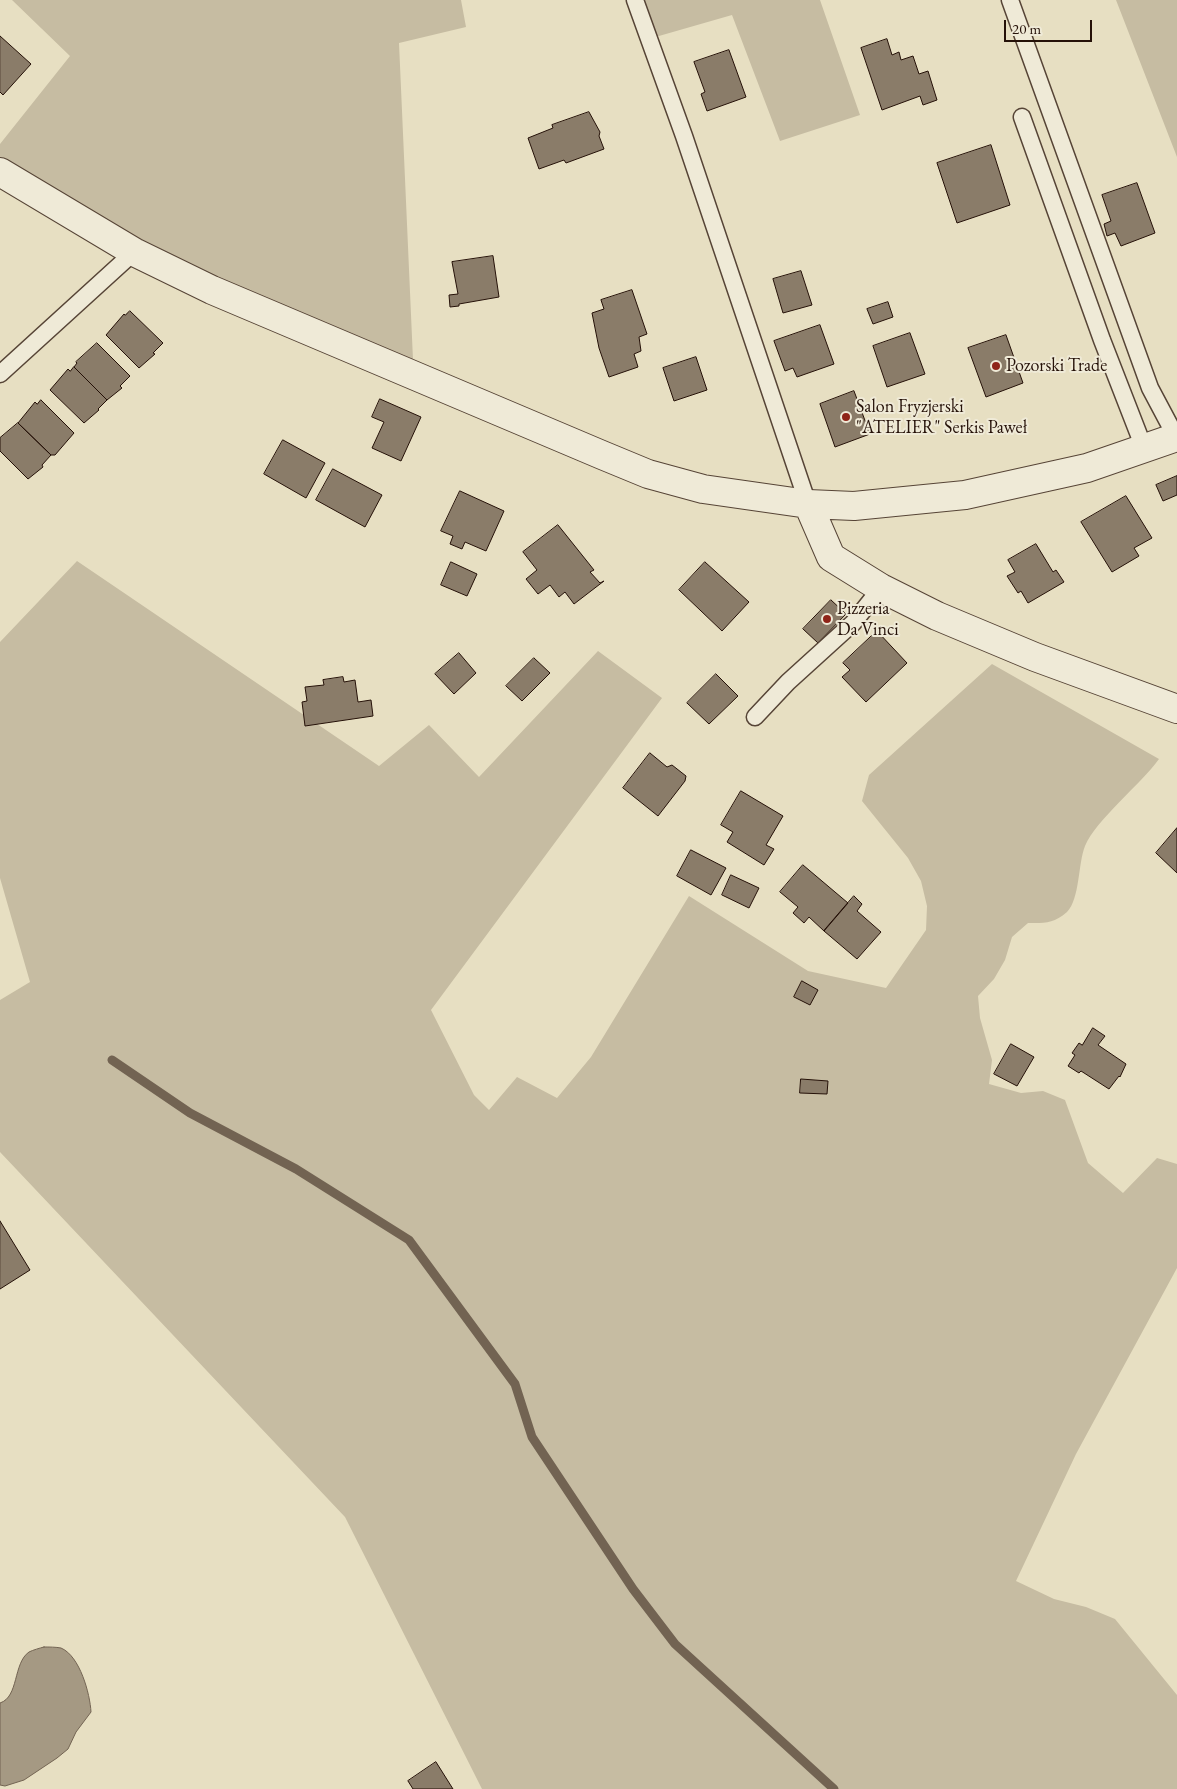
<!DOCTYPE html>
<meta charset="utf-8">
<style>
body{margin:0}
#map{position:relative;width:1177px;height:1789px;overflow:hidden;background:#e7dfc2;font-family:"EB Garamond",serif}
canvas{display:block}
.scale{position:absolute;left:1004px;top:20px;width:88px;height:22px;box-sizing:border-box;border:2px solid #251108;border-top:0;padding-left:6px;font-size:15px;line-height:18px;white-space:nowrap;color:#251108;-webkit-text-stroke:4px #efead7;paint-order:stroke}
</style>
<div id="map">
<canvas width="1177" height="1789"></canvas>
<div class="scale">20 m</div>
</div>
<script>
const c = document.querySelector('canvas').getContext('2d');
c.lineJoin = 'round';
function paint(path, color) {
  c.fillStyle = color;
  c.fill(path, 'evenodd');
}
function strokePath(path, color, width, dash) {
  c.strokeStyle = color;
  c.lineWidth = width;
  c.lineCap = dash ? 'butt' : 'round';
  c.setLineDash(dash || []);
  c.stroke(path);
}
function label(font, color, halo, rows, align = 'center') {
  c.font = font + ' "EB Garamond",serif';
  c.lineWidth = 4;
  c.setLineDash([]);
  c.textBaseline = 'middle';
  c.strokeStyle = halo;
  c.fillStyle = color;
  for (const [text, x, y, turn = 0] of rows) {
    c.save();
    c.translate(x, y);
    c.rotate((+turn || 0) * Math.PI / 180);
    c.textAlign = isNaN(turn) ? turn : align;
    if (halo) c.strokeText(text, 0, 0);
    c.fillText(text, 0, 0);
    c.restore();
  }
}
paint(new Path2D(`
 M12,0H461L466,27L399,43L413,360L220,287L0,161V144L70,56Z
 M631,0H820L860,115L780,141L732,15L645,40Z
 M1116,0H1177V157Z
 M77,561L379,766L429,725L479,777L598,651L662,698L431,1010L474,1095L489,1110L517,1077L557,1098L591,1057L689,896L808,971L886,988L926,930L927,906L921,881L908,858L862,801L869,775L992,664L1159,759C1140,785 1096,820 1085,846C1078,863 1080,899 1067,912C1053,924 1045,923 1028,923L1012,937L1005,960L994,979L978,996L980,1018L992,1060L989,1084L1021,1093L1043,1091L1065,1100L1088,1163L1123,1193L1157,1158L1177,1164V1268L1076,1454L1016,1581L1054,1599L1086,1607L1115,1619L1177,1695V1789H482L345,1517L0,1152V1000L30,982L0,878V642Z`), '#c6bca2');
const water = new Path2D(`
 M44,1647C49,1647 56,1647 61,1648C80,1656 90,1694 91,1712L76,1732L68,1749L57,1758L24,1780L5,1786L0,1785V1703C19,1697 13,1663 29,1652C33,1650 40,1648 44,1647Z`);
paint(water, '#a59983');
strokePath(water, '#726352', 1);
strokePath(new Path2D(`
 M112,1060L190,1113L296,1169L409,1240L515,1384L532,1437L633,1589L675,1644L834,1789`), '#726352', 9);
const building = new Path2D(`
 M0,36L31,64L3,95L0,92Z
 M887,39L892,55L899,52L901,60L913,56L919,74L928,71L937,100L923,105L920,96L882,110L861,48Z
 M729,50L746,97L707,111L701,94L705,92L694,62Z
 M589,112L600,132L599,136L604,149L566,163L564,160L539,169L528,138L553,128L552,125Z
 M991,145L1010,205L957,223L937,163Z
 M1137,183L1155,233L1121,246L1115,233L1107,236L1104,224L1111,221L1102,195Z
 M493,256L499,297L459,304V306L450,307L449,295L458,294L452,262Z
 M801,271L812,305L783,313L773,279Z
 M632,290L647,334L639,337L641,351L634,354L638,367L609,377L599,348L592,313L604,309L601,300Z
 M888,302L893,317L873,324L867,309Z
 M130,311L163,343L153,353L155,354L139,368L106,335L124,314L125,315Z
 M820,325L834,364L797,377L793,368L785,371L774,341Z
 M910,333L925,374L887,387L873,346Z
 M1006,335L1023,383L986,397L968,348Z
 M97,343L130,376L120,386L122,388L107,400L74,367L77,363L76,362Z
 M696,357L707,390L674,401L663,368Z
 M74,367L107,400L98,409L99,410L84,423L50,390L68,369L70,371Z
 M854,391L870,434L835,447L820,404Z
 M380,399L421,417L401,461L372,448L384,422L372,417Z
 M41,400L74,433L55,455H51L18,423L35,402L37,404Z
 M18,423L51,455L42,465L43,467L28,479L0,451V438Z
 M283,440L325,463L306,498L264,474Z
 M333,469L382,495L365,527L316,500Z
 M1177,476V495L1163,501L1156,485Z
 M460,491L504,511L486,551L465,542L462,549L450,544L453,536L441,531Z
 M1126,496L1152,538L1134,548L1139,556L1112,572L1081,522Z
 M558,525L594,570L590,572L600,583L604,581L574,604L565,592L559,597L550,585L538,594L526,579L537,570L523,552Z
 M1036,544L1053,572L1056,570L1064,582L1028,603L1021,591L1018,593L1007,576L1015,572L1008,560Z
 M451,562L477,574L467,596L441,585Z
 M705,562L749,602L722,631L679,590Z
 M831,600L846,614L818,643L803,629Z
 M877,631L907,663L866,702L842,677L850,670L843,663Z
 M459,653L476,673L454,694L435,674Z
 M534,658L550,673L522,701L506,686Z
 M716,674L738,696L709,724L687,703Z
 M343,677L344,682L355,680L358,702L371,700L373,716L305,726L302,702L307,701L305,687L324,685L323,680Z
 M650,753L667,767L672,765L686,776L685,781L658,816L623,788Z
 M741,791L783,816L766,845L774,849L764,865L727,842L733,832L721,825Z
 M1177,828V873L1156,853Z
 M691,850L726,868L711,895L677,876Z
 M803,865L848,903L824,931L809,917L804,923L793,913L798,907L780,892Z
 M731,875L759,888L749,908L722,895Z
 M854,896L862,904L857,911L881,932L857,959L824,931Z
 M802,981L818,990L810,1005L794,997Z
 M1093,1028L1105,1036L1098,1045L1126,1064L1120,1077L1119,1076L1109,1089L1081,1071L1079,1073L1068,1066L1075,1055L1072,1053L1079,1043L1082,1045Z
 M1011,1044L1034,1057L1017,1086L994,1074Z
 M801,1079L828,1081L827,1094L800,1093Z
 M0,1221L30,1270L0,1289Z
 M436,1762L453,1789H413L408,1781Z`);
paint(building, '#8a7c69');
strokePath(building, '#251108', 1);
const service = new Path2D(`
 M635,0L684,136L808,504
 M1010,0L1150,388L1176,437
 M1022,117L1102,340L1144,448
 M0,374L134,252
 M755,717L788,682L853,623L881,588`);
const minor = new Path2D(`
 M0,172L134,252L212,290L602,455L648,474L703,489L808,504L854,506L965,495L1087,468L1177,437
 M808,504L831,557L881,588L937,616L1035,657L1177,709`);
strokePath(service, '#564436', 19);
strokePath(minor, '#564436', 30);
strokePath(service, '#efead7', 16);
strokePath(minor, '#efead7', 28);
for (const [x, y, r, color] of [
 [996,366,5,"#8f2418"],
 [846,417,5,"#8f2418"],
 [827,619,5,"#8f2418"]
]) {
  const dot = new Path2D();
  dot.arc(x, y, r, 0, 2 * Math.PI);
  c.fillStyle = color;
  c.fill(dot);
  strokePath(dot, '#efead7', 2);
}
label('18px', '#251108', '#efead7', [
 ["Pozorski Trade",1006,366],
 ["Salon Fryzjerski",856,407],
 ["\"ATELIER\" Serkis Paweł",856,428],
 ["Pizzeria",837,609],
 ["Da Vinci",837,630]
], 'left');
</script>
